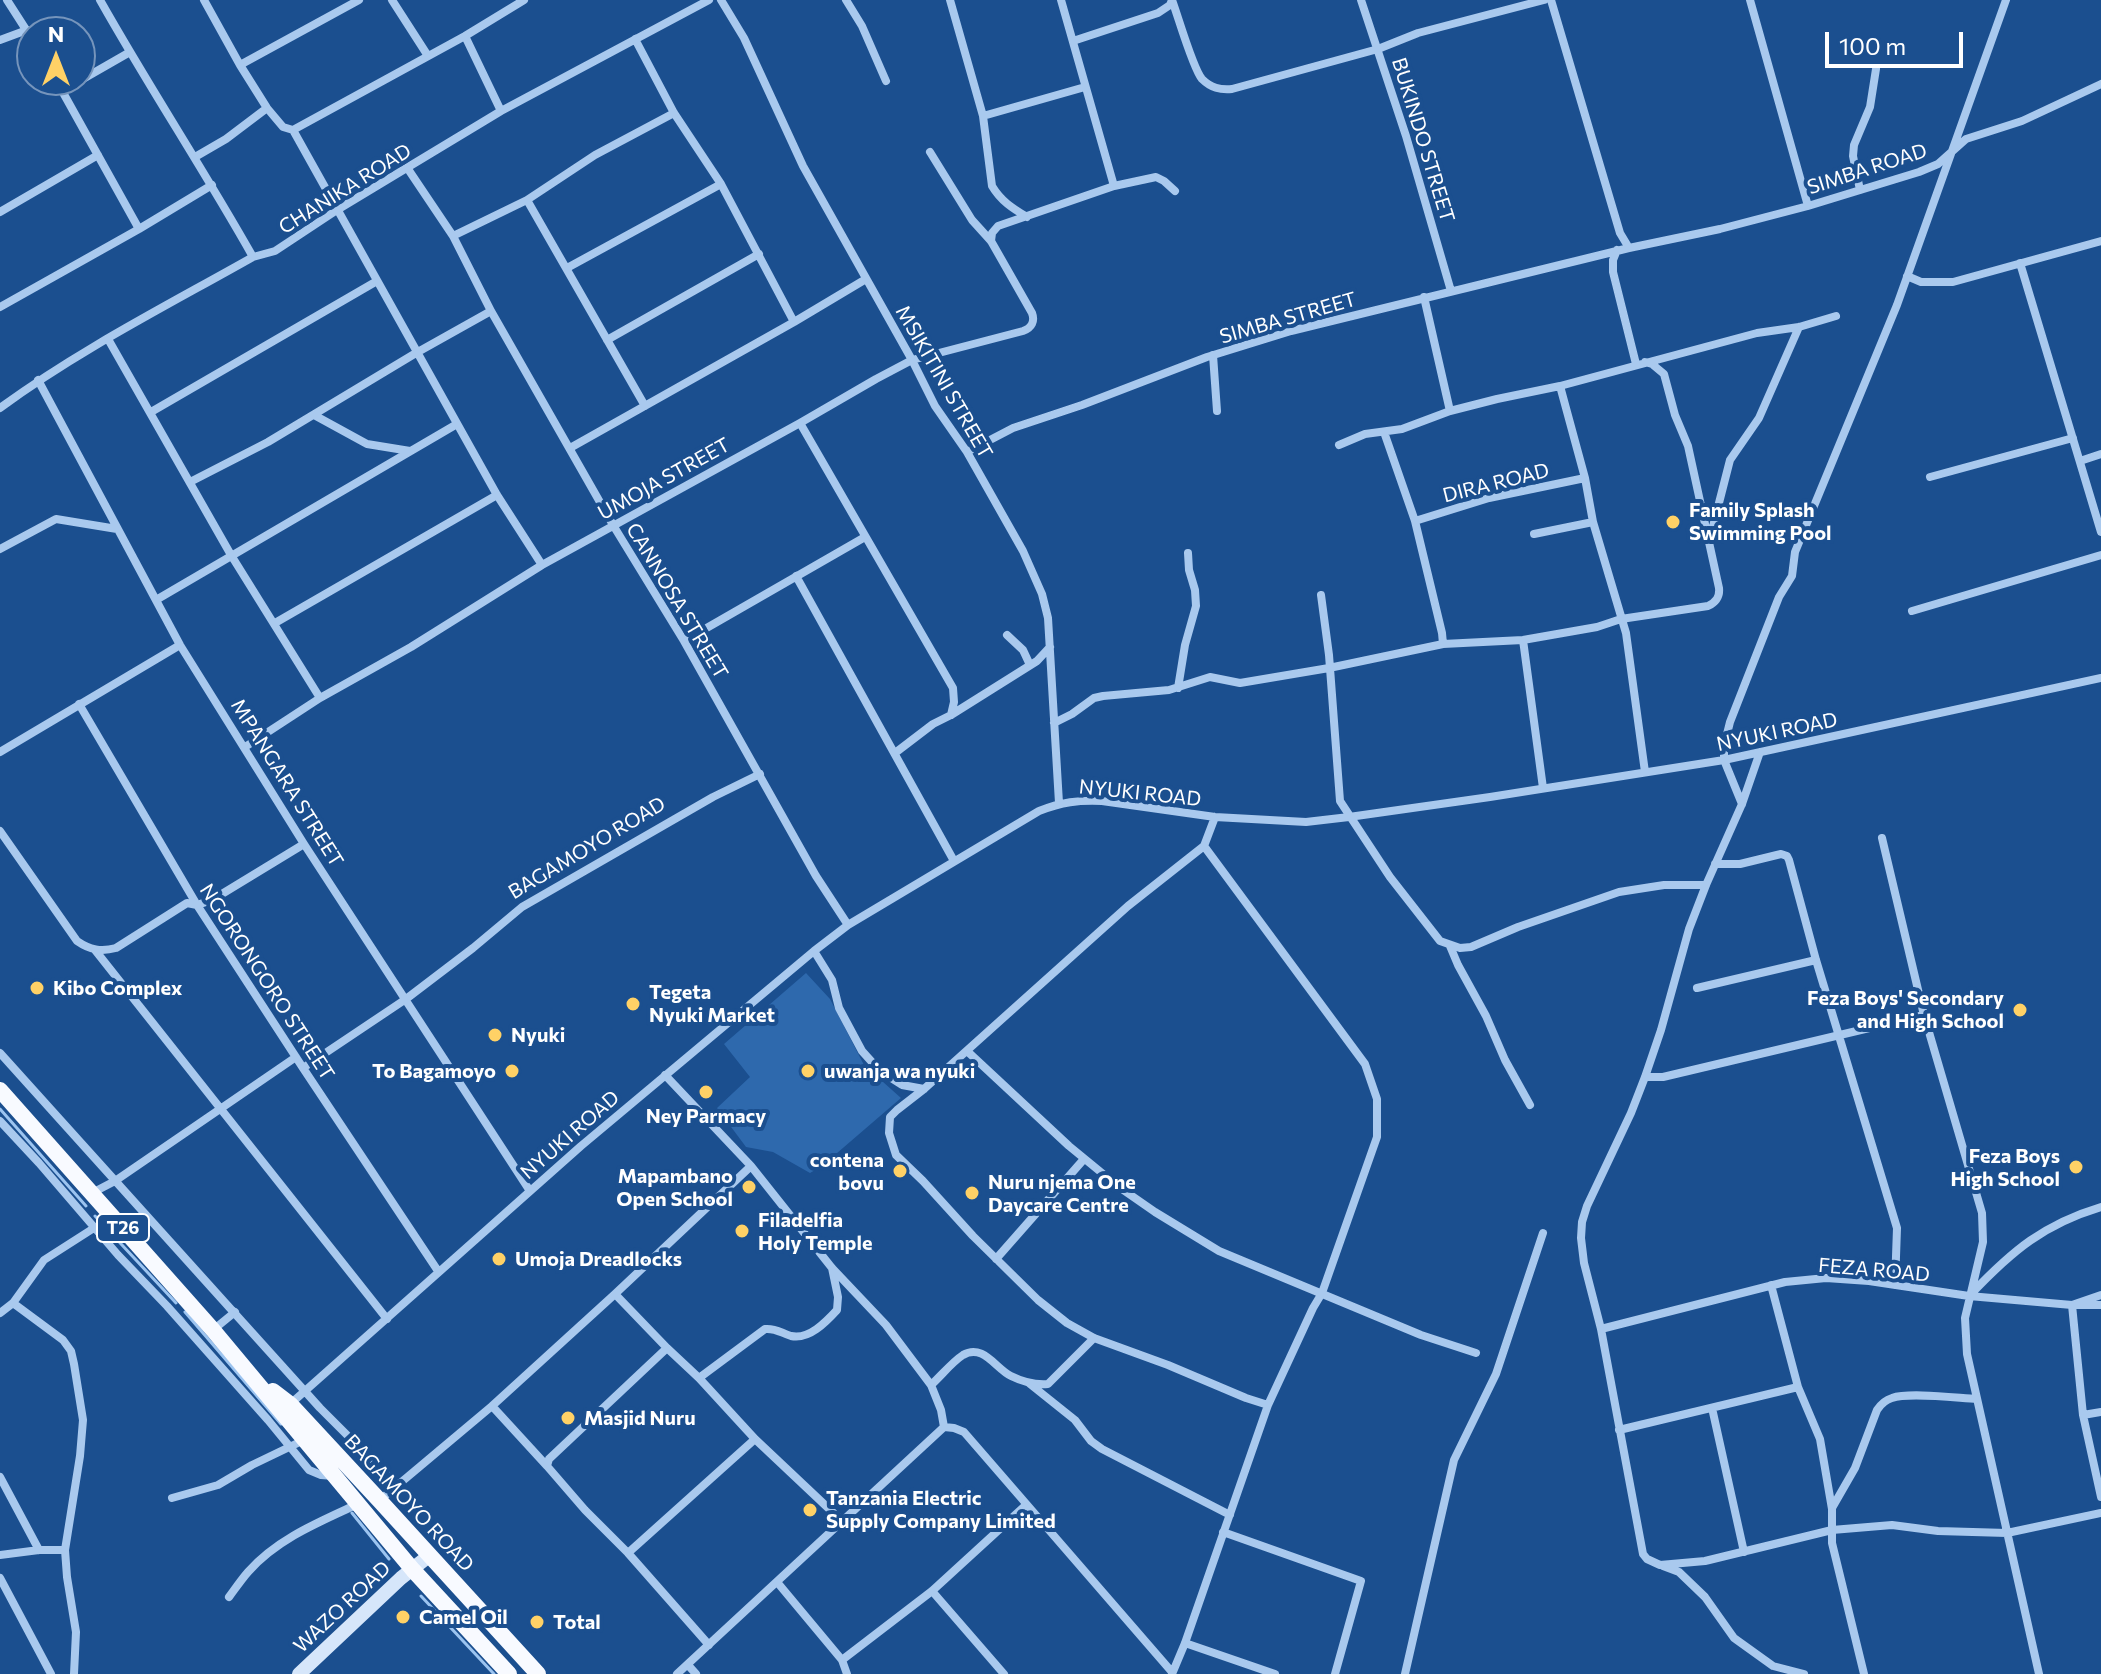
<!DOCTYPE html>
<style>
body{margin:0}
#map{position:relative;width:2101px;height:1674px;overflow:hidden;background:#1b4f8f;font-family:Commissioner,sans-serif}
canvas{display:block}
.north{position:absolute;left:16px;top:16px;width:80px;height:80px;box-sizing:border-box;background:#1b4f8f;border:2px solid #7695bc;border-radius:50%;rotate:0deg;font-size:22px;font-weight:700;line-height:32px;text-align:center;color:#fff}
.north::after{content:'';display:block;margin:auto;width:28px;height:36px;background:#ffd166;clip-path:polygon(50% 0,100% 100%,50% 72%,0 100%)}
.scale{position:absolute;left:1825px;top:32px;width:138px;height:36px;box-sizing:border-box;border:4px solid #fff;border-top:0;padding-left:10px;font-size:24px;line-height:28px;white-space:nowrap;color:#fff;-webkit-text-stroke:6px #1b4f8f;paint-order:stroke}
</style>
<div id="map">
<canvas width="2101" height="1674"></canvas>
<div class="north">N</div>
<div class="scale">100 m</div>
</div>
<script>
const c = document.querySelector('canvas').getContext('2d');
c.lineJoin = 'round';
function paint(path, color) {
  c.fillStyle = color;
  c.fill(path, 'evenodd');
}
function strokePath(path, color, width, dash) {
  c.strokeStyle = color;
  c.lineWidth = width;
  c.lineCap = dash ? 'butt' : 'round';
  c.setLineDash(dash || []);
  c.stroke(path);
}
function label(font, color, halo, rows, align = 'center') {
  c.font = font + ' Commissioner,sans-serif';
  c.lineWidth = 8;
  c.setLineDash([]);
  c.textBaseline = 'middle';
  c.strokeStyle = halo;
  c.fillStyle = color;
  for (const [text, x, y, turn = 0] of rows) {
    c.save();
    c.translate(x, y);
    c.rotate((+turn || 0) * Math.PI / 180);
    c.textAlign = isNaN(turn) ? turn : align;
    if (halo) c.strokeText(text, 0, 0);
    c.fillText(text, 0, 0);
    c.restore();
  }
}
paint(new Path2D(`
 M806,973L830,999L864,1065L901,1098L822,1166L810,1173L773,1152L746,1147L717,1108L750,1077L724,1044Z`), '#2e69ad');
strokePath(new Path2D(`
 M0,1109L86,1206
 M95,1216L176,1303
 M185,1312L281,1424
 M352,1513L389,1559
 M421,1596L494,1674`), '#9cc4f0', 3);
strokePath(new Path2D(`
 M7,0L32,39
 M100,0C149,87 204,170 253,257
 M204,0L240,65L267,108L283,127L293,130L497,495L542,565
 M392,0L428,56
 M721,0L744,38L803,166L912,360L935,406L967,452L1023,551L1042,594L1048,618L1059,803
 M846,0L862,26L886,81
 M950,0L983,116L992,186C1001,201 1012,208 1027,217
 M1061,0L1114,186
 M1172,0C1178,16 1193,69 1202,79C1211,88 1220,90 1232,89L1378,49L1418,33L1544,0
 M1361,0L1406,136L1451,291
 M1551,0L1620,233L1629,248
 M1750,0L1808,206
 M465,36L501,111
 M635,39L674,113L721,184L794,322
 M0,40L27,30
 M1073,41L1158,13L1170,5L1172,0
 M240,65L359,0
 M56,80L139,229
 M62,91L130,52
 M983,116L1085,87
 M293,130L465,36L524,0
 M195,157L226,139L267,108
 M408,169L453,236L491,311L613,525L684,641L816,876L848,925
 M1860,190L1853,156L1854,145L1870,107L1876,69
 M527,200L645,406
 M0,212L98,155
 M453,236L527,200L595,155L674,113
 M991,241L992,233L998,226L1114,186L1156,177L1164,181L1175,191
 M1617,250L1613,260V272L1636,364
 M2020,263L2101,532
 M567,268L721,184
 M1907,276L1921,282H1953L2101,241
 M1424,297L1450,411
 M0,307L139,229L212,185
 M108,339L231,555L320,698
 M607,340L759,254
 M1213,355L1217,411
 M38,380L180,645L304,844L530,1191
 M1560,386L1585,478L1593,522L1626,633L1645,772
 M0,408C79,350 168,305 253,257L275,251L337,210L501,111L709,0
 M151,412L377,281
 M314,415L367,444L410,451
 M800,423L953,688L954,702L951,715
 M1384,432L1415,521L1442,633L1443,644
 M1339,445L1365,434L1402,429L1450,411L1497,399L1560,386L1757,333L1799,327L1836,316
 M570,448L794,322L866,279
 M967,452L1013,428L1082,405L1207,357L1291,331L1629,248L1720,229L1808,206L1919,172L1938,164L1966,139L2022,121L2101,84
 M2080,461L2101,454
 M1930,477L2073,438
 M190,482L268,442L416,353L491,311
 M1415,521L1489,498L1585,478
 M1534,534L1593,522
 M1710,538L1730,460L1759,418L1799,327
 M0,549L56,519L117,529
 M796,576L954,861
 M1321,595L1329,655L1340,801L1390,877L1440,941L1460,948L1471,947L1518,927L1619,892L1664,885H1706
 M156,600L457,424
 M1912,611L2101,555
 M275,623L497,495
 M1007,635L1023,650L1030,665
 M1523,640L1543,788
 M684,641L865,537
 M1178,688L1185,645L1196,606L1195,590L1189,570L1188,553
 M79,704L197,905L303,1068L438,1271
 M1054,723L1072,714L1094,698L1103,696L1169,690L1210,677L1240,683L1329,668L1443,644L1523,640L1597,627L1621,619L1708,606C1716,602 1720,597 1719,588L1688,446L1675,415L1664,374L1652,364L1645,362
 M245,747L320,698L411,647L542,565L800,423L876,379L912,360L1023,331C1032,328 1035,321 1032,313L991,241L972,220L930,152
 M0,752L180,645
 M1760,752L1742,804L1706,885L1689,929L1661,1030L1645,1077L1631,1113L1587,1206L1582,1222L1581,1238L1584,1263L1601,1329L1643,1554L1647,1559L1660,1565L1705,1561L1832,1530L1892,1525L1938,1531L2007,1533L2101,1513
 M895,753L933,724L951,715L1037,661L1050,647
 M1742,804L1724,760V746L1730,722L1779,597L1792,576L1795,552L1897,305L2006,0
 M1215,817L1204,846L1128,906L924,1089L897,1110L890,1117L889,1133L896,1155L923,1181L973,1236L1038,1300L1067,1323L1094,1338L1168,1365L1246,1398L1268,1405
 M0,831L77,941C90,950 101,952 116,948L187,903L197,905L212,900L304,844
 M1882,838L1924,1015L1982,1213L1983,1242L1965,1318L1967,1354L2039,1674
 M1715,864H1740L1781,854L1787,856L1789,860L1816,960L1897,1228L1895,1285
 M1450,946L1458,965L1486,1016L1505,1060L1530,1105
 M95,950L387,1319
 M814,951L832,980L839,1008L862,1051L880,1071L902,1085L924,1089
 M1697,988L1816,960
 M967,1051L1069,1146L1119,1187L1155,1212L1219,1251L1421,1335L1476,1353
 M0,1053L320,1408L398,1486
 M303,1068L406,999L473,948L522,907L713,797L760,774
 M665,1075L751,1166L832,1268L886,1325L931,1385L941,1410L944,1427
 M1645,1077H1663L1924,1015
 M0,1121L39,1163L118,1255L167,1306L268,1420L309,1470L321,1475L334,1476
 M92,1193L115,1181L296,1057
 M996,1259L1084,1159
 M1771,1285L1798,1387L1820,1439L1832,1509V1543L1864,1674
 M1972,1293C2012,1251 2044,1224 2101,1207
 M615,1294L667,1348L699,1378L755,1439L843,1522
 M2101,1295L2072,1305L2083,1415L2101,1497
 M13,1303L63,1340L71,1351L74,1364L83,1420L80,1456L65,1550L67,1577L76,1632L74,1674
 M0,1313L13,1303L44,1260L94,1228
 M1601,1329L1785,1282L1826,1278L1869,1281L1969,1296L2072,1305H2101
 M213,1330L235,1312
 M667,1348L549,1459L547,1466L585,1510L628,1553L709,1645
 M699,1378L765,1329C776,1328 781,1333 791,1336C809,1340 826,1322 837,1310L838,1297L832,1268
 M1030,1384L1075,1420L1091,1441L1102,1449L1230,1515
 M931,1385C941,1376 952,1362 963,1355C983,1343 996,1369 1011,1376C1023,1382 1035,1385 1048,1384L1094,1338
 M288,1406L581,1146L814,951L848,925L1039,811C1062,802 1078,800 1102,801L1215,817L1306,822L1349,817L1490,797L1724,760L2101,678
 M492,1406L547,1466
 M1712,1408L1744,1552
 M2083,1415L2101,1412
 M1619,1430L1798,1387
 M0,1477L39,1550
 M172,1498L218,1485L252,1465L304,1440
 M380,1500L492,1406L615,1294L751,1166
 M1832,1508L1855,1468L1877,1410C1881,1404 1885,1400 1892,1398C1909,1392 1957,1398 1977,1399
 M1223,1532L1361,1581L1335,1674
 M628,1553L755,1439
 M0,1555L39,1550H65
 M1663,1566L1679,1572L1705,1597L1734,1638L1773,1666L1804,1674
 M0,1578L51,1674
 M777,1582L842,1660
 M932,1591L1004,1674
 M229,1597C235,1589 241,1580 248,1572C277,1539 319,1522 358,1504
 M1185,1643L1275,1674
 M688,1665L696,1674
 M677,1674L944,1427L954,1428L964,1432L1172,1672
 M847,1674L842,1660L932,1591L1026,1505
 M1172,1674L1185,1643L1268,1405L1313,1308L1322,1293L1377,1137V1099L1365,1064L1204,846
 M1405,1674L1454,1460L1496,1374L1543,1233`), '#a9c9ee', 8);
strokePath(new Path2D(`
 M299,1674L401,1578L430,1555`), '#d6e6fa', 14);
strokePath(new Path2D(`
 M0,1090L213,1330L413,1570L509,1674
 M273,1391L290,1404L380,1501L538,1674`), '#f8faff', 16);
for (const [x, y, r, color] of [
 [1673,522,8,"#ffd166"],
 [37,988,8,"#ffd166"],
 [633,1004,8,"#ffd166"],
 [2020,1010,8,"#ffd166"],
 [495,1035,8,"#ffd166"],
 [512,1071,8,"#ffd166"],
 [808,1071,8,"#ffd166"],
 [706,1092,8,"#ffd166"],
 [2076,1167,8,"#ffd166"],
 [900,1171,8,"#ffd166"],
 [749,1187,8,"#ffd166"],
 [972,1193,8,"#ffd166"],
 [742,1231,8,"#ffd166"],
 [499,1259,8,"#ffd166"],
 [568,1418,8,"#ffd166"],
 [810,1510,8,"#ffd166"],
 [403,1617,8,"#ffd166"],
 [537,1622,8,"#ffd166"]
]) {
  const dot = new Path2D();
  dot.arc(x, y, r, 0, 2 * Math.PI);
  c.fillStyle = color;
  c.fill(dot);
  strokePath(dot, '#1b4f8f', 3);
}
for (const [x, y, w] of [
 [123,1228,52]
]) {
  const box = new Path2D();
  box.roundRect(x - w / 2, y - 14, w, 28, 6);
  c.fillStyle = '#1b4f8f';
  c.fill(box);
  strokePath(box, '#fff', 2);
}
label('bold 18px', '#fff', null, [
 ["T26",123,1228]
]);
label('20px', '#fff', '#1b4f8f', [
 ["BUKINDO STREET",1423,140,73],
 ["SIMBA ROAD",1867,169,-18],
 ["CHANIKA ROAD",345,189,-32],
 ["SIMBA STREET",1288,318,-16],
 ["MSIKITINI STREET",944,382,60],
 ["UMOJA STREET",664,479,-29],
 ["DIRA ROAD",1496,483,-14],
 ["CANNOSA STREET",677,601,59],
 ["NYUKI ROAD",1777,732,-12],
 ["MPANGARA STREET",287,783,58],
 ["NYUKI ROAD",1140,793,6],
 ["BAGAMOYO ROAD",587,848,-31],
 ["NGORONGORO STREET",267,982,57],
 ["NYUKI ROAD",570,1135,-41],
 ["FEZA ROAD",1874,1270,5],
 ["BAGAMOYO ROAD",409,1503,47],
 ["WAZO ROAD",342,1607,-43]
]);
label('bold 20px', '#fff', '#1b4f8f', [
 ["Family Splash",1689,510],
 ["Swimming Pool",1689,533],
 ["Kibo Complex",53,988],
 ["Tegeta",649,992],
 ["Nyuki Market",649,1015],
 ["Feza Boys' Secondary",2004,998,"right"],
 ["and High School",2004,1021,"right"],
 ["Nyuki",511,1035],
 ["To Bagamoyo",496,1071,"right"],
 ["uwanja wa nyuki",824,1071],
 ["Ney Parmacy",706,1116,"center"],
 ["Feza Boys",2060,1156,"right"],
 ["High School",2060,1179,"right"],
 ["contena",884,1160,"right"],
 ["bovu",884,1183,"right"],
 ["Mapambano",733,1176,"right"],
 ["Open School",733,1199,"right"],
 ["Nuru njema One",988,1182],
 ["Daycare Centre",988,1205],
 ["Filadelfia",758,1220],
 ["Holy Temple",758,1243],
 ["Umoja Dreadlocks",515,1259],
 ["Masjid Nuru",584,1418],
 ["Tanzania Electric",826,1498],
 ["Supply Company Limited",826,1521],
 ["Camel Oil",419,1617],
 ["Total",553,1622]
], 'left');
</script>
